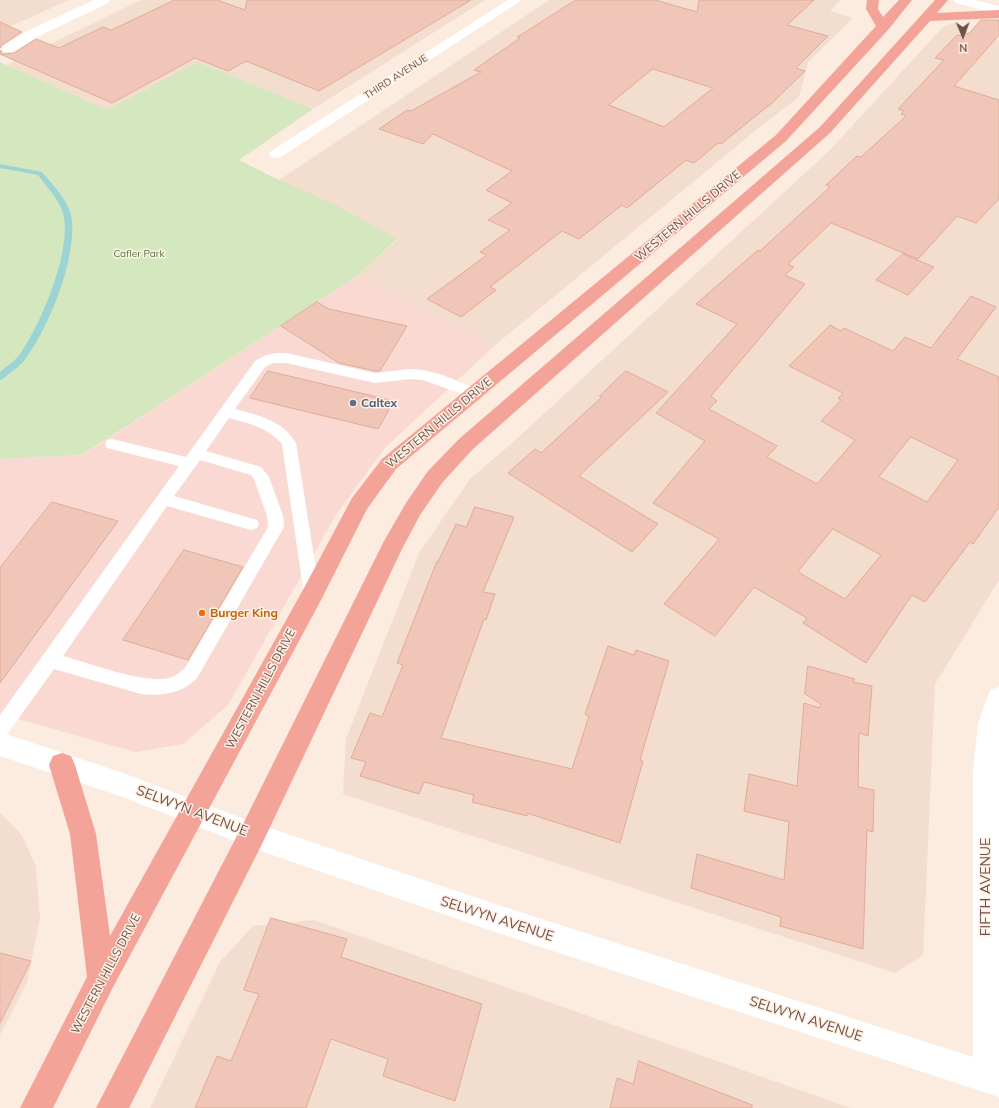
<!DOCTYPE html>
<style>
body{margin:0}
#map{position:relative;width:999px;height:1108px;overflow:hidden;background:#fbecdf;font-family:Mulish,sans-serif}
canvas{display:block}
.north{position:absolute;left:943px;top:16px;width:40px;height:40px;-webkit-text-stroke:3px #fef1e5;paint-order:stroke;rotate:179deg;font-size:11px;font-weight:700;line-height:16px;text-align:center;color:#705148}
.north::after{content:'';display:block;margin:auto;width:14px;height:18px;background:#705148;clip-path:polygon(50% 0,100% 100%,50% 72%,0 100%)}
</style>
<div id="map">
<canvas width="999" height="1108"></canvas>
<div class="north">N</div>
</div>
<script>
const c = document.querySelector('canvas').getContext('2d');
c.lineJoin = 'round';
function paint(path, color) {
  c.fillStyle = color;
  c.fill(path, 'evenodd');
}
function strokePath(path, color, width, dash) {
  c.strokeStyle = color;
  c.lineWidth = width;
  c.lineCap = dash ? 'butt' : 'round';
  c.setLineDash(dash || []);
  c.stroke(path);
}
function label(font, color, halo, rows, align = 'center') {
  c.font = font + ' Mulish,sans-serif';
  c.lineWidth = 3;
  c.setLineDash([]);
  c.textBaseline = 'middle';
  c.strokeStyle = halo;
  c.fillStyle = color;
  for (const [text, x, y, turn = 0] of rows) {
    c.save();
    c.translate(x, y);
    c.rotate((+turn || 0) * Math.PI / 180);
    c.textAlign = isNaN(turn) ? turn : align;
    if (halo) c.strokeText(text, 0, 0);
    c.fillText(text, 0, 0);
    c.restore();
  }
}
paint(new Path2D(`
 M0,0H69L0,31Z
 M141,0H485L313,109L198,62L107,111L7,65Z
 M549,0H840L830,11L853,18L808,62L799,97L761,126L494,346L356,277L397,240L279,180Z
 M956,22L968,32L999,40V580L935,684L923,955L895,973L343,794L346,739L419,553L470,479L510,445L830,150L942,28Z
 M0,813L21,834L36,866L40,919L27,982L0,1035Z
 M314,920L851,1108H150L220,962L253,926Z`), '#f2ddce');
paint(new Path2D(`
 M356,277L494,346L384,449L336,515L228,705L183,744L136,752L0,714V459L83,455Z`), '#fbd9d3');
paint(new Path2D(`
 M0,62L107,110L198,62L313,109L239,160L279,180L332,203L397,239L356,277L82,455L0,459Z`), '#d5e7bf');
paint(new Path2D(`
 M0,164L42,172C52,184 67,199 71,215C79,253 49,328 26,358C20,367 10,372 3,379L0,380V372C7,366 15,361 20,354C41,325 73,248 63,213C59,199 46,186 38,175L0,168Z`), '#9cd3d4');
const building = new Path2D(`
 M175,0H217L245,10L247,0H471L319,91L246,61L228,71L195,58L112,103L0,54V50L3,54L14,53L36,39L59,48L103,27L111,30Z
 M576,0H655L697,12L699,0H814L787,25L828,36L796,68L805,71L769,106H768L721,144L718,143L694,163L686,160L627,208L622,205L579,239L562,231L490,287L496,290L461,317L427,299L487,255L480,252L510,230L488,220L512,203L486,190L512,171L433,134L423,144L379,129L407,110L411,111L481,72L474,70L520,38L518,37ZM653,69L713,88L664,127L609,105Z
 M981,20H999V35L954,86L999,100V199L976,223L957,216L918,259L831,223L788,264L794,267L785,275L805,284L711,396L717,401L709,409L777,446L767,457L817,484L855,440L821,421L841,400L838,398L843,393L789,366L830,325L841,331L844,328L893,351L905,337L931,348L971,296L996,307L957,359L999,377V507L973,544L970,542L925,602L912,595L866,663L803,623L807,618L754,587L715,636L664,604L719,539L653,503L705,441L656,413L737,324L696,304L758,250L760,251L830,187L826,185L857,156L861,157L906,116L901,114L904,111L898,109L944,60L935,58L957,35L962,36L965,33L968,34ZM911,437L958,460L927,502L879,477ZM833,529L881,555L845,599L798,572Z
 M0,22L22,32L2,45L0,48Z
 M903,254L934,267L908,295L876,280Z
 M317,302L329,309L407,326L380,371H375L339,363L281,326Z
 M268,371L369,395L394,401L378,429L250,398Z
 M626,371L668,392L579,476L658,524L632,552L508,473L535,449L541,453L602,397L600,396Z
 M52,502L118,521L0,683V568Z
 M475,507L514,517L483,592L495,594L486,620L484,619L441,738L572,769L589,716L585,714L608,646L634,655L636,650L669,661L640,760L643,761L620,843L527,813V816L472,802L474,795L424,782L419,794L360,776L366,762L351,758L370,713L382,717L403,665L397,663L437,561L438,562L456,524L466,527Z
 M184,550L243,567L188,660L123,640Z
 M808,666L855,679L853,682L872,686L868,736L859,733L858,787L874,790L873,832L867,830L863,949L780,926L781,917L691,888L697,854L784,880L789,822L744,811L749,774L797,786L804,703L819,708L821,704L805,694Z
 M271,918L347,939L341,957L482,1004L455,1101L383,1076L388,1059L331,1039L306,1108H195L217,1056L231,1061L259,994L244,990Z
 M0,953L31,961L0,1023Z
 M639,1061L752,1105V1108H610L617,1078L633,1084Z`);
paint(building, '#efc6b8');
strokePath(building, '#e1ab99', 1);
paint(new Path2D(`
 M275,353H286L375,373L410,369L423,370L443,375L479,390L481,393L479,396L474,398L423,380L410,379L375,383L286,363H273L265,367L235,409C258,415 284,421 296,443L320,595L318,600L312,602L306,600L304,595L282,444C268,428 249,423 229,418L206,451L261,467L269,477L283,516L284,527L197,678C181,694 163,696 141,694L54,669L6,736L0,738V715L179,466L107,448L105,444L107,440L112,439L186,457L255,361L264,356ZM200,460L251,475L254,479L267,516L268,527L185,668C180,672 176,676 169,678C144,684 89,663 63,656L167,506L251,530L257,528L259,524L257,520L174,496Z`), '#fff');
paint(new Path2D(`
 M94,0H110L108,3L37,37L13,52H3L1,49L3,46L27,31Z
 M508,0H522L281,157L276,158L271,157L269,154L271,151Z
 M954,0H975L999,6V14L956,3Z
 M999,687V1097L495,932L252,848L242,844L239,835L242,826L252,822L495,904L973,1057V772L978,723L990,690Z`), '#fff');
paint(new Path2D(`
 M0,732L123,773L252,822L262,826L265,835L262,844L252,848L123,797L0,756Z`), '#fff');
paint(new Path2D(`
 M867,0H879L878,9L883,17L899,0H912L888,30L786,141L396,469L367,509L320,602L112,989L53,1108H20L87,977L70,834L49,765L53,756L62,753L71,756L75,765L96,834L110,936L304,588L352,498L382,459L776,135L876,26L866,9Z
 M935,0H948L937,13L999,10V18L930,21L830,133L473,449L442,483L420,515L402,549L262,844L129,1108H96L242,826L384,541L406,503L428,471L459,439L820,127Z`), '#f3a398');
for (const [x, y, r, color] of [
 [353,403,4,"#5c6f8a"],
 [202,613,4,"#e8710a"]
]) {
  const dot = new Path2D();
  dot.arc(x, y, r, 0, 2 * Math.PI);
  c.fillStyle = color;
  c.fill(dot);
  strokePath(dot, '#fef1e5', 1.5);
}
label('10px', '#705148', '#fef1e5', [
 ["THIRD AVENUE",396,77,-33]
]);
label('10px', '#587641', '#fef1e5', [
 ["Cafler Park",139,254]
]);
label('12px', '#705148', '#fef1e5', [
 ["WESTERN HILLS DRIVE",688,216,-40],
 ["WESTERN HILLS DRIVE",439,423,-40],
 ["WESTERN HILLS DRIVE",261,689,-62],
 ["WESTERN HILLS DRIVE",106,974,-62]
]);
label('bold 12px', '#4e5e75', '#fef1e5', [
 ["Caltex",361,403]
], 'left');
label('bold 12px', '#c56008', '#fef1e5', [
 ["Burger King",210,613]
], 'left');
label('14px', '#705148', '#fef1e5', [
 ["SELWYN AVENUE",192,811,21],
 ["FIFTH AVENUE",986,887,-90],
 ["SELWYN AVENUE",497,919,18],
 ["SELWYN AVENUE",806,1019,18]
]);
</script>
